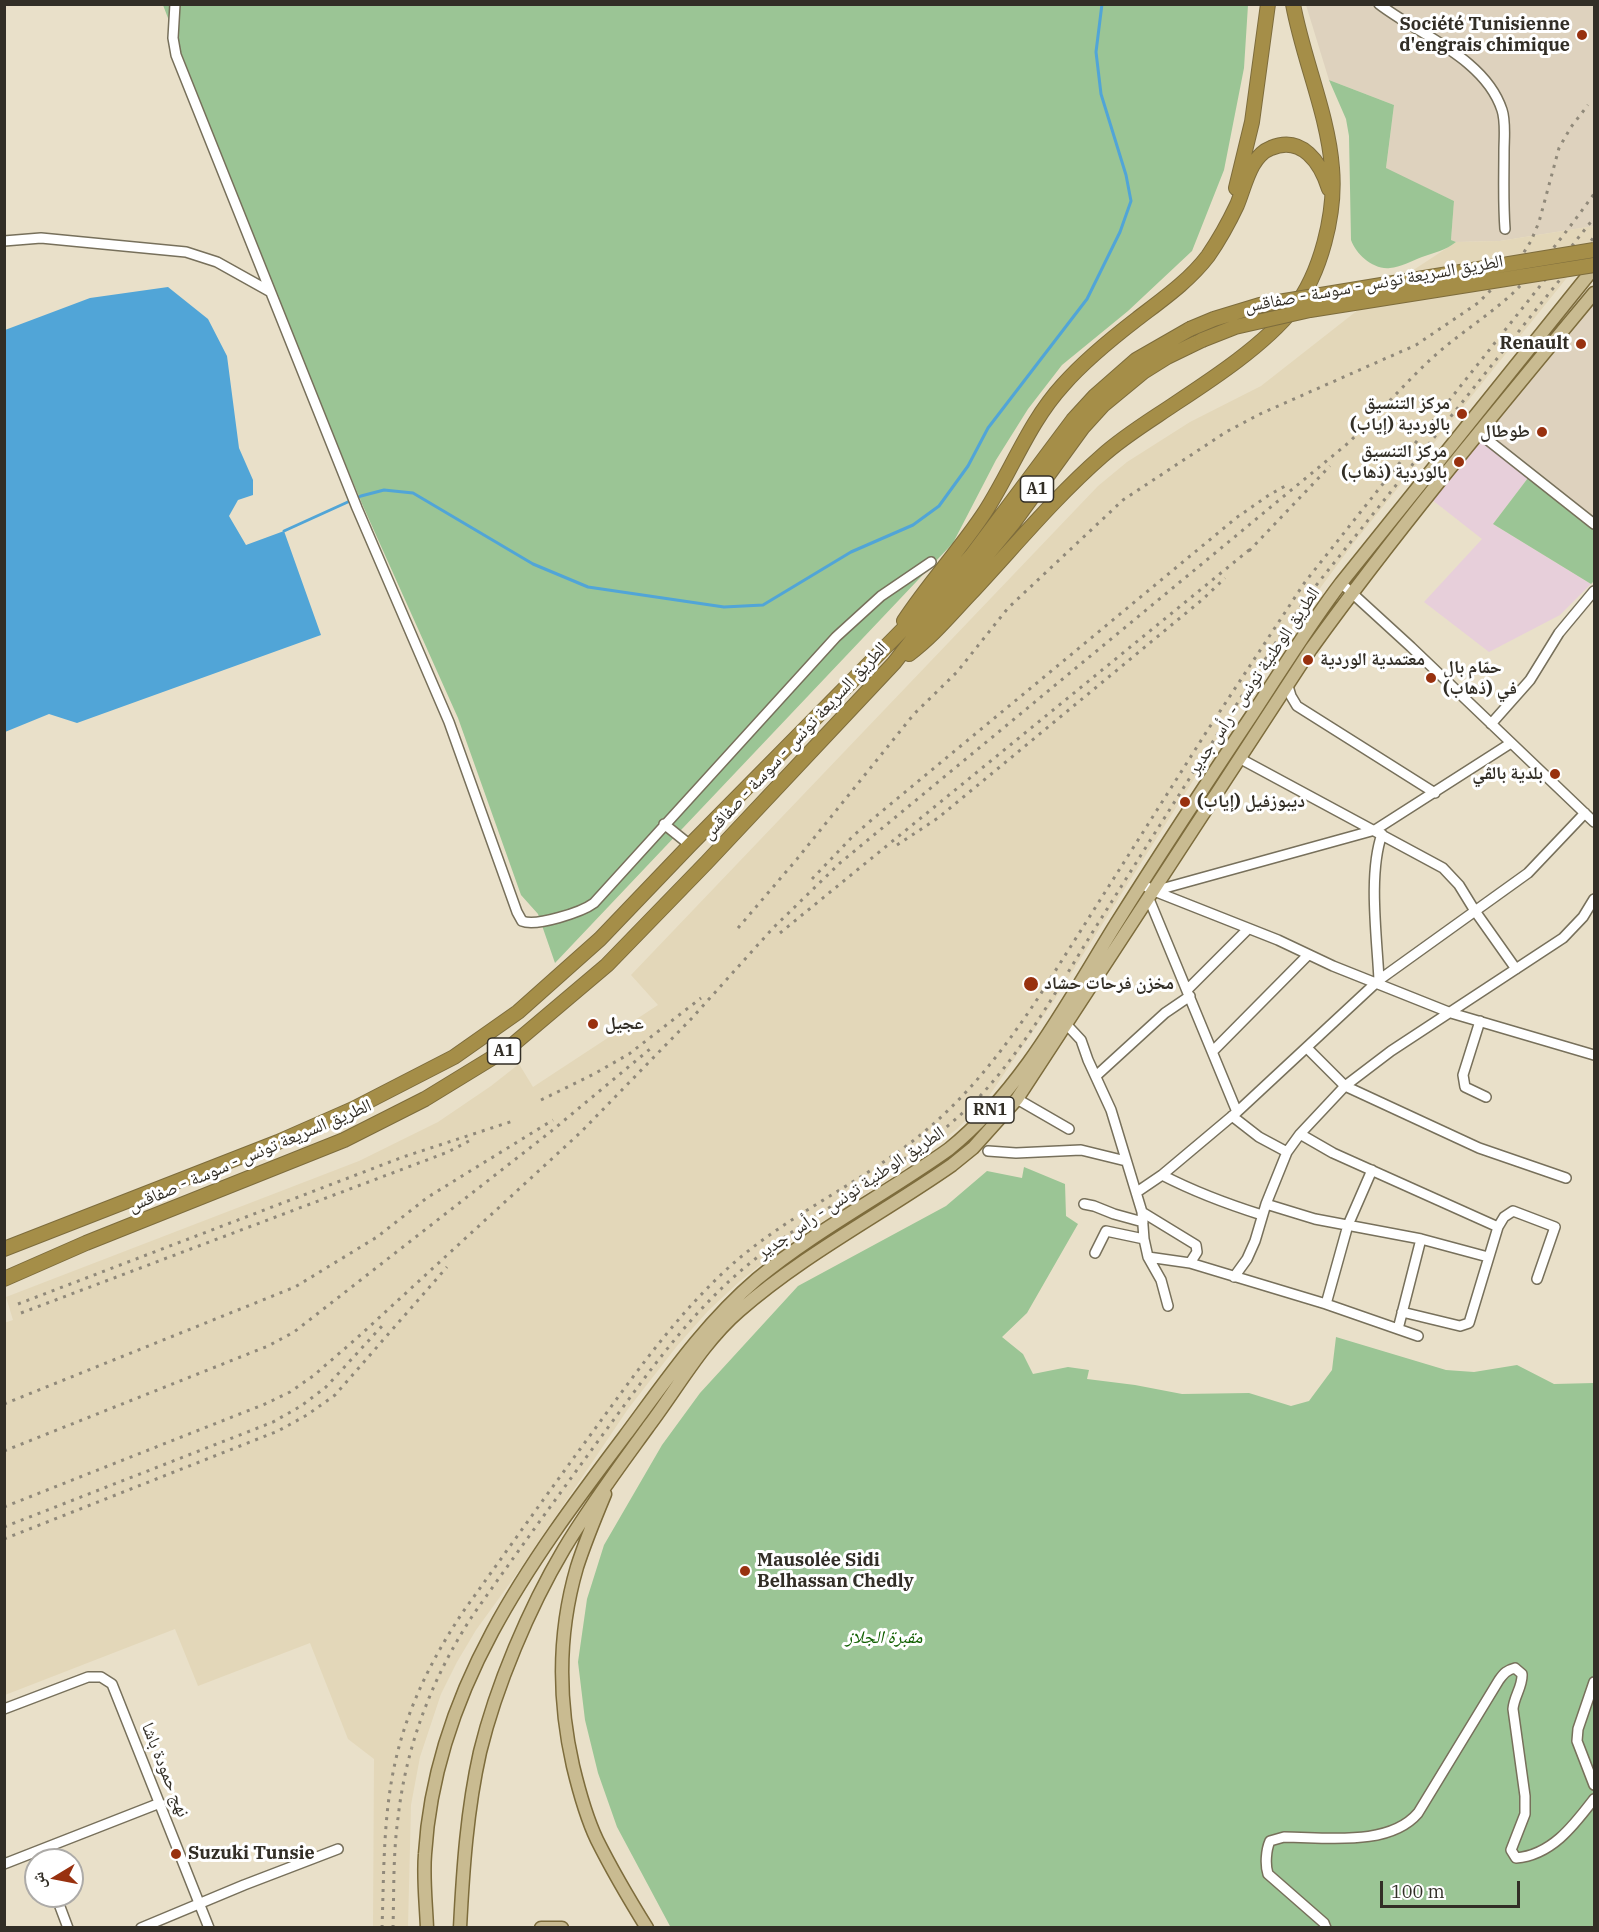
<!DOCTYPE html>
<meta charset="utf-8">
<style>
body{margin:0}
#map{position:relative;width:1599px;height:1932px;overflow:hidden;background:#e9e0c9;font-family:"IBM Plex Serif","Noto Naskh Arabic",serif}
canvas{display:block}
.frame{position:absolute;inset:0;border:6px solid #322e26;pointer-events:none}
.north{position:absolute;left:24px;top:1848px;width:60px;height:60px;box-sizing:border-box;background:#fff;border:2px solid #adaba8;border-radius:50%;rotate:260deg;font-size:16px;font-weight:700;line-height:24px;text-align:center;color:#322e26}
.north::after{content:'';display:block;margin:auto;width:21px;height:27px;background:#98310f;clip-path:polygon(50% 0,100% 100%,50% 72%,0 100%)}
.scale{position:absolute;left:1380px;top:1881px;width:140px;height:27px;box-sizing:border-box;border:3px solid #322e26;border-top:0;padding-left:8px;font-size:18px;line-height:21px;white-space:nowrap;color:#322e26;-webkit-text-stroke:4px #fff;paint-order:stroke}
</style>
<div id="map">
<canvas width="1599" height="1932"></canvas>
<div class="frame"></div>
<div class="north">ش</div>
<div class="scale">100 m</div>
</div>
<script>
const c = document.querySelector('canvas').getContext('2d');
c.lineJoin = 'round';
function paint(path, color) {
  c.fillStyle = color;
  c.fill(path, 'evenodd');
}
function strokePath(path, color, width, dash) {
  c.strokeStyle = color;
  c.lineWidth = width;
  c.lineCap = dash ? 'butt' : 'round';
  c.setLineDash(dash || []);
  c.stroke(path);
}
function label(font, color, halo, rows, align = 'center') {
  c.font = font + ' "IBM Plex Serif","Noto Naskh Arabic",serif';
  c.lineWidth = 6;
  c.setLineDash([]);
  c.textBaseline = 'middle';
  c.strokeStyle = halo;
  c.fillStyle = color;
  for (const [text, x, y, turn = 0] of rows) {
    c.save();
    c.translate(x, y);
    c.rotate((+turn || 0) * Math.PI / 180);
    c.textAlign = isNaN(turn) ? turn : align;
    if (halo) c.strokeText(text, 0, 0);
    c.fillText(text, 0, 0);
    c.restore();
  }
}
paint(new Path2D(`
 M1481,437L1531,474L1493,524L1591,584L1560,615L1489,652L1424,602L1482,539L1431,499Z`), '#e7cfda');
paint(new Path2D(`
 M1306,5H1594V226L1500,241L1456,242L1451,240L1454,201L1386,169L1394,105L1329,80Z
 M1594,298V522L1481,437Z`), '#ded2be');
paint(new Path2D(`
 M1594,226V244L1352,545L1318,591L1220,738L1053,1002L989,1096L957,1129L899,1173L787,1244L740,1281L708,1311L677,1346L628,1409L521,1568L476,1630L457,1662L441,1694L420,1757L411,1805L408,1927H373L374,1759L348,1739L310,1643L198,1686L175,1629L5,1695L4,1323L13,1320L6,1297L359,1161L438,1122L491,1086L519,1064L533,1087L658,1005L631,975L1098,486L1127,462L1190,422L1261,386L1386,288L1456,242L1500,241Z`), '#e3d7b9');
paint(new Path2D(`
 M163,5H1248L1244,68L1224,170L1192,251L1128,311L1062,365L1028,409L996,460L953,543L555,963L538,914L521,895L458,718L363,506L263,267Z
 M1329,80L1394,105L1386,168L1454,201L1451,240L1456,242C1446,250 1434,253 1422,257C1412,261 1400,267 1390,268C1373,270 1356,254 1351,240L1349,136L1346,119Z
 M1531,474L1594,522V581L1591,584L1493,524Z
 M1024,1167L1065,1184L1066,1216L1078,1224L1027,1313L1002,1337L1023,1354L1033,1374L1068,1367L1089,1370L1087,1379L1135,1385L1182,1394L1249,1393L1291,1406L1309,1401L1332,1370L1336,1337L1446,1370L1474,1372L1517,1365L1554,1384L1594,1383V1927L671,1928L617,1827L598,1773L585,1720L578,1662L587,1599L604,1545L662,1445L700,1393L798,1286L946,1206L987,1171L1022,1178Z`), '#9bc595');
paint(new Path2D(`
 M168,287L208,319L227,356L239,448L253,480V495L238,500L229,516L246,545L284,531L321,635L77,723L49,714L5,732V330L90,298Z`), '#51a5d7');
strokePath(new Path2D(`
 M284,531L361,496L384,490L413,493L533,564L588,587L724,607L763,605L851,552L913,525L939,506L968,466L988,428L1087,299L1120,232L1131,201L1126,175L1101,94L1096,52L1102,4`), '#51a5d7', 3);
const minor = new Path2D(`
 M175,4L173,38L176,55L357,508L449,722L517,912L522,921C536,927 582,912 594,903L836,637L881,596L931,562
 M1379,4C1419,35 1485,58 1502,110C1506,122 1504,138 1504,151C1504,177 1503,203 1505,229
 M4,241L41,238L186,252L217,262L269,291
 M1479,433L1594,524
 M1341,583L1411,647L1594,822
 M1288,686L1291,696L1297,706L1435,793
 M1491,724L1530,680L1559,633L1594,591
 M1239,758L1443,868L1459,885L1475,911L1516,969
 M664,824L690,845
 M1142,884L1154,891L1278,940L1333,966L1451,1013L1594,1055
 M1154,891L1375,830L1511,743
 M1149,899L1237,1112
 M1379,980C1377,937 1368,874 1382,834
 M1187,990L1248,929
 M1480,1021L1463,1075L1465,1087L1486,1097
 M1067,1025L1081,1040L1088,1060L1111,1110L1142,1212L1144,1239L1148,1257L1161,1280L1168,1306
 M1307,1048L1345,1086L1479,1148L1566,1178
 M1213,1051L1308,955
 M1096,1076L1165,1013L1190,996
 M1017,1099L1069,1129
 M1232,1116L1259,1137L1287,1152
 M1300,1134L1333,1153L1498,1227
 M988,1151L1016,1153L1081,1150L1126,1161
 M1162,1175C1195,1192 1227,1204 1262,1215
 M1137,1192L1162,1175L1237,1112L1379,980L1528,873L1585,813
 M1084,1204L1094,1206L1114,1214L1143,1222
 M1266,1204L1315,1219L1421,1239L1488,1257
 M1142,1212L1196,1245L1197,1252L1190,1263
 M1095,1253L1106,1231L1144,1239
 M1148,1257L1190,1263L1326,1304L1418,1336
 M1234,1277L1247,1259L1255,1241L1266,1204L1287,1152L1300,1134L1345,1086L1391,1051L1563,938L1583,917L1594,899
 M1326,1304L1348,1225L1372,1170
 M1402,1312L1460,1326L1469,1323L1498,1227L1504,1217L1513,1211L1555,1227L1537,1279
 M1398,1329L1421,1239
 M1594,1682L1578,1729L1577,1741L1594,1785
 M4,1709L88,1677H101L112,1684L209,1928
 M4,1864L160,1803
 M56,1896L68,1928
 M141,1928L244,1885L338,1849
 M1326,1928L1324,1923L1268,1874C1265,1865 1266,1850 1270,1841L1284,1837C1326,1837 1389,1847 1418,1813L1499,1680C1504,1673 1507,1670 1515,1668L1522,1674C1523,1686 1514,1696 1513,1709L1525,1796V1814L1511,1850L1516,1858C1552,1855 1574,1825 1594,1799`);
const major = new Path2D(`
 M605,1494C595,1518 585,1542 577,1567C558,1632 558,1700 573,1766C579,1791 586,1817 597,1840C612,1870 629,1899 647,1928
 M427,1928C426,1903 423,1878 425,1854C435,1690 529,1563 624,1437C665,1382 704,1324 757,1279C816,1230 886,1194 949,1149C1022,1090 1067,1003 1116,924C1160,854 1206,784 1252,715C1281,671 1309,625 1341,583L1594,268
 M460,1928C463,1869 467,1810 480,1752C496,1686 529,1608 564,1549C589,1507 619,1467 648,1427C677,1389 702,1343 739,1311C804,1254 882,1214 952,1165L973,1148L1017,1099L1311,649C1400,526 1498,409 1594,293
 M541,1928H562`);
const highway = new Path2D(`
 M1236,188L1252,122L1268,4
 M904,621C929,583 960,550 985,512C1012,470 1029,422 1063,385C1085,360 1111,339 1137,319C1163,299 1189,281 1208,256C1219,240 1229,222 1237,205C1245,186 1250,156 1271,148C1302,135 1321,163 1329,189
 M909,654C932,637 951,614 970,594C1014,547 1054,498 1102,456C1124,436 1151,420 1176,403C1214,378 1264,345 1293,309C1321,274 1336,213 1332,168C1328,114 1303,59 1293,4
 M4,1249L278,1142L353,1109L454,1057L518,1012L600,939L690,845L928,604L972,555L1073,420L1095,396L1136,360L1190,329
 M4,1279L86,1243L344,1140L425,1099L510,1047L607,965L707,862L894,663L930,617L981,562L1014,522L1083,427L1103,405L1143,372L1167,357L1202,340`);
strokePath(minor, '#77705b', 12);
strokePath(major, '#7d6c3c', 15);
strokePath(highway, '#7d6c3c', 16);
strokePath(minor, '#fff', 9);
strokePath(major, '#c9bb91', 12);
strokePath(highway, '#a58e48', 14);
strokePath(new Path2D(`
 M1249,551L1330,466
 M897,845L938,818L1203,599L1225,578
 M812,879L853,836L875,817L1236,518L1269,495L1287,485
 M738,928L797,859L914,714L957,672L1008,608L1123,500L1226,432L1260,414L1416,345L1478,303L1516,265L1531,241L1539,222L1559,148L1571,127L1588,105
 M780,933L1254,546
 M541,1100L594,1074L629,1054L701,998
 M18,1304L403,1157L513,1121
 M21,1313L448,1152L469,1141
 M4,1404L295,1287L377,1237L428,1197L553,1120
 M4,1451L268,1346L294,1332L549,1133L650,1049
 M4,1507L265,1404L290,1392L313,1376L357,1338L581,1132L692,1018L773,928L840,863L1347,444C1376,417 1402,386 1431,359C1457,335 1487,317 1513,293C1543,264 1569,228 1594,194
 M4,1527L273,1422L301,1406L326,1387L382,1326
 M4,1539L278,1431L307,1415L335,1395L447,1267
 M382,1928C384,1873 383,1817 395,1763C407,1708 433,1656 465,1609C506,1552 547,1494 589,1437C632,1378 673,1319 727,1269C777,1223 840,1193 895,1154C956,1112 1000,1056 1040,995L1207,731L1305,582L1594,218
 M393,1928C394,1891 393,1854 398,1818C406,1745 433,1676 473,1615C515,1555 558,1496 601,1437C643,1380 684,1321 737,1274C814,1207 909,1170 981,1095C1030,1042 1065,975 1104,914C1162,821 1221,729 1280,636L1314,588L1594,237`), '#90897a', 3, [3, 6]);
const highwayBridge = new Path2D(`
 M1190,329L1214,319L1260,305L1594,250
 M1202,340L1235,327L1310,310L1594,265`);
strokePath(highwayBridge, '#7d6c3c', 16, []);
strokePath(highwayBridge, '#a58e48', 14);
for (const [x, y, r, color] of [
 [1582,35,6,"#98310f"],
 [1581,344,6,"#98310f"],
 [1462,414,6,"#98310f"],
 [1542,432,6,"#98310f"],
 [1459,462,6,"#98310f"],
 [1308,660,6,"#98310f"],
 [1431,678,6,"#98310f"],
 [1555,774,6,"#98310f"],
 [1185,802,6,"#98310f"],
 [1031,984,8,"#98310f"],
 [593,1024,6,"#98310f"],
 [745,1571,6,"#98310f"],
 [176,1854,6,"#98310f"]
]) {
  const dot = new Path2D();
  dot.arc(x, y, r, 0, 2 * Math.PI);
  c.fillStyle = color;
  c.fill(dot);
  strokePath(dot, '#fff', 2);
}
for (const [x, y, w] of [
 [1037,489,33],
 [504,1051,33],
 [990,1110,48]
]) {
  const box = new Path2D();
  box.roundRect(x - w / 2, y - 13, w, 26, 4.5);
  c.fillStyle = '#fff';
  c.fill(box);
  strokePath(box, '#322e26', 1.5);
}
label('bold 16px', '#322e26', null, [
 ["A1",1037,489],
 ["A1",504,1051],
 ["RN1",990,1110]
]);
label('bold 18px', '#322e26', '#fff', [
 ["Société Tunisienne",1570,25,"right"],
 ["d'engrais chimique",1570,46,"right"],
 ["Renault",1569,344,"right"],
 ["مركز التنسيق",1450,404,"right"],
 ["بالوردية (إياب)",1450,425,"right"],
 ["طوطال",1530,432,"right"],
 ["مركز التنسيق",1447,452,"right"],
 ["بالوردية (ذهاب)",1447,473,"right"],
 ["معتمدية الوردية",1320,660],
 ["حمّام بال",1443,668],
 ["في (ذهاب)",1443,689],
 ["بلدية بالڤي",1543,774,"right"],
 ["ديبوزفيل (إياب)",1197,802],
 ["مخزن فرحات حشاد",1044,984],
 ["عجيل",605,1024],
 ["Mausolée Sidi",757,1561],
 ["Belhassan Chedly",757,1582],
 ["Suzuki Tunsie",188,1854]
], 'left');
label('18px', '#322e26', '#fff', [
 ["الطريق السريعة تونس - سوسة - صفاقس",1374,284,-10],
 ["الطريق الوطنية تونس - رأس جدير",1254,681,-56],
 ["الطريق السريعة تونس - سوسة - صفاقس",795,741,-47],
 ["الطريق السريعة تونس - سوسة - صفاقس",250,1156,-23],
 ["الطريق الوطنية تونس - رأس جدير",851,1193,-34],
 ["نهج حمودة باشا",165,1770,68]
]);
label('italic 18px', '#105f00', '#fff', [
 ["مقبرة الجلاز",884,1638]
]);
</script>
